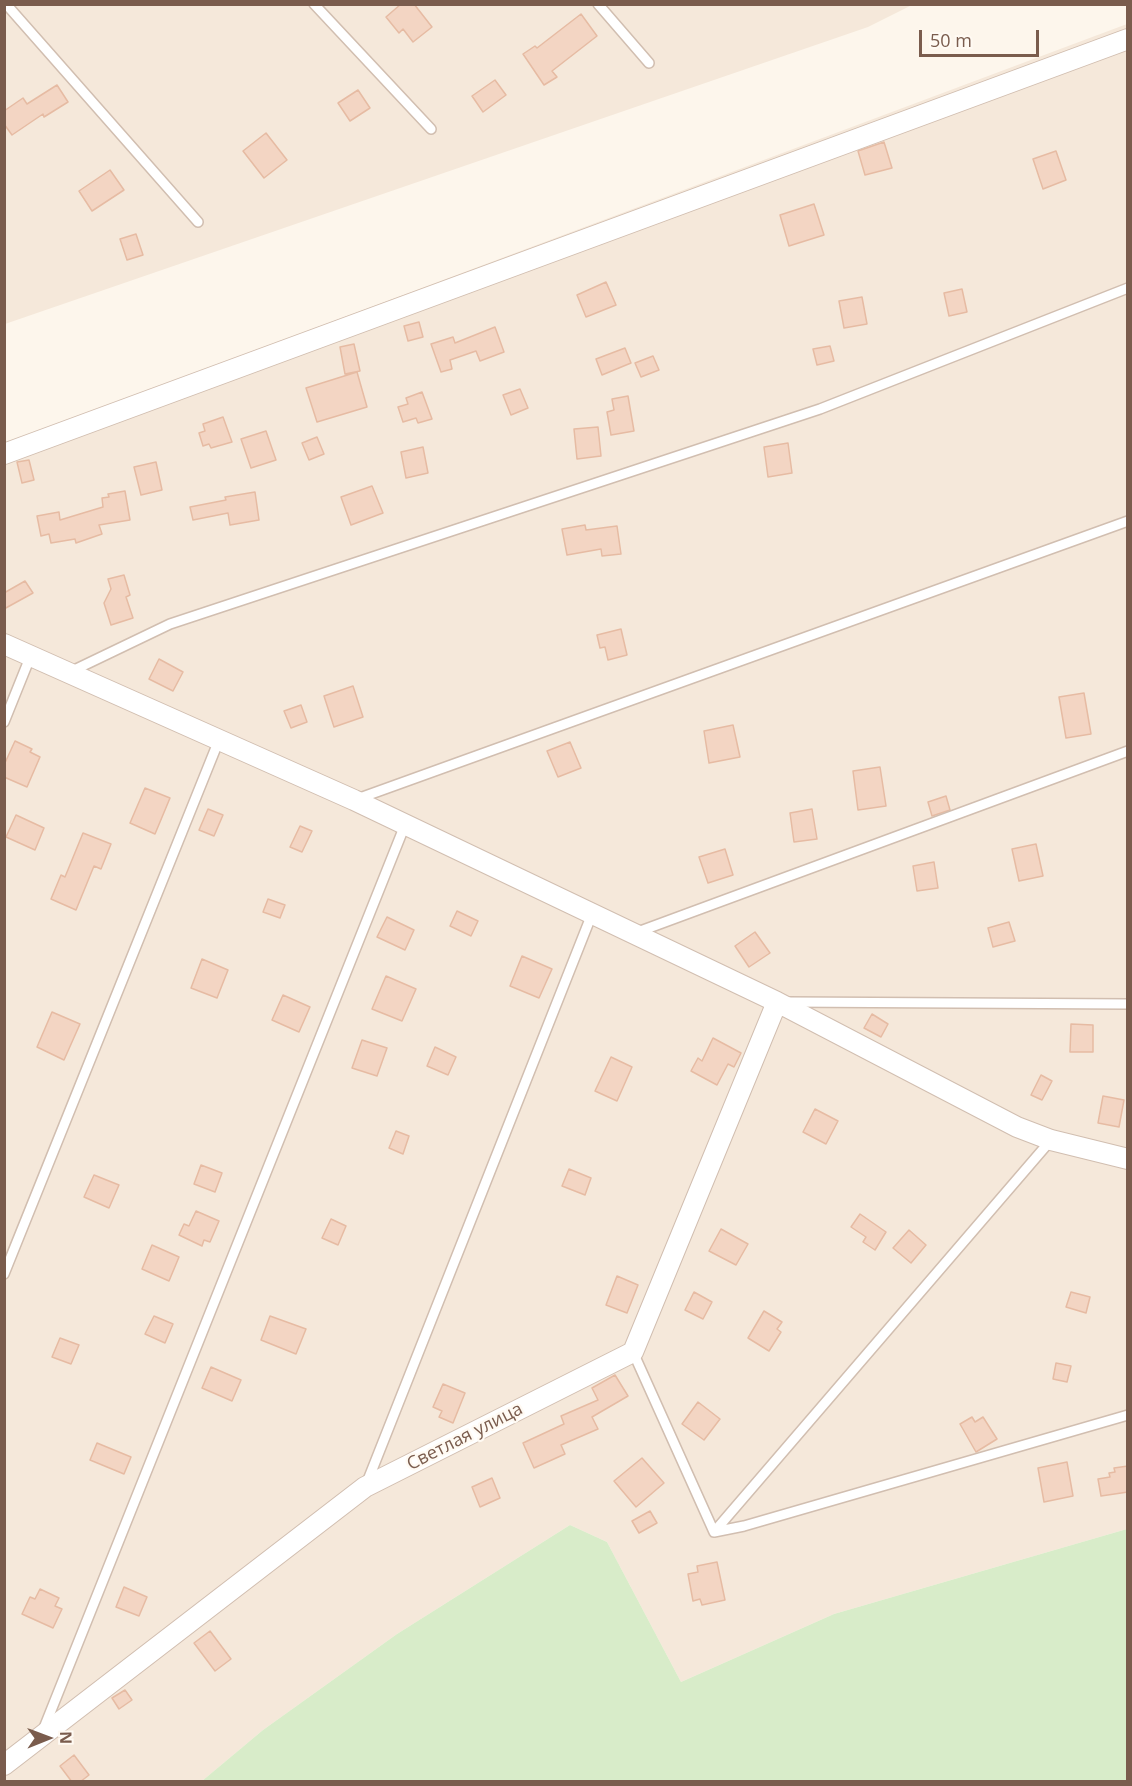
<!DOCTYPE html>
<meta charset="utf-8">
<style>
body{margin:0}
#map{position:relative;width:1132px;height:1786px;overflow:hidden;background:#fdf6ec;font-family:"Open Sans",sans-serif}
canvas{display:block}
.frame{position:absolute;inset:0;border:6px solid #7a5c4d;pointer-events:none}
.north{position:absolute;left:18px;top:1708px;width:60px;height:60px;-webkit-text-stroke:4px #fffaf3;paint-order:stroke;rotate:89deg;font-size:16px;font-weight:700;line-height:24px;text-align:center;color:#7a5c4d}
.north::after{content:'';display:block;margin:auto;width:21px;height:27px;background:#7a5c4d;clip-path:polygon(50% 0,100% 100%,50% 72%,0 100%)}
.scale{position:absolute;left:919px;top:30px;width:120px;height:27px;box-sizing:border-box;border:3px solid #7a5c4d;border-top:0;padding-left:8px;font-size:18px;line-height:21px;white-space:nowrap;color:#7a5c4d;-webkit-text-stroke:4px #fffaf3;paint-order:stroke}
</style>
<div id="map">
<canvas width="1132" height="1786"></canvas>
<div class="frame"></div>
<div class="north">N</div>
<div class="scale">50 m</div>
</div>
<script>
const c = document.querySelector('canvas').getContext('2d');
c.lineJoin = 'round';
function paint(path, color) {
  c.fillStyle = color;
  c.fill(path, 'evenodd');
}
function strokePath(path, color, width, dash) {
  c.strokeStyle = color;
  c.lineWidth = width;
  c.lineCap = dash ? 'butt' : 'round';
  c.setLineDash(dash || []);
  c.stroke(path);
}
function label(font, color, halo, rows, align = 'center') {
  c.font = font + ' "Open Sans",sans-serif';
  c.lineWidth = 4.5;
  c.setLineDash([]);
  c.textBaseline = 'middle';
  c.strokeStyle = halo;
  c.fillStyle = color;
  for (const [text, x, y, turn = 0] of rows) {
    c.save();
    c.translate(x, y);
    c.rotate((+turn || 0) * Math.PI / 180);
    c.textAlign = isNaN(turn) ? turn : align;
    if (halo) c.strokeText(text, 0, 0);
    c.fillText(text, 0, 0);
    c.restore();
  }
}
paint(new Path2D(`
 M4,5H912L868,27L5,324Z
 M1127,24V1529L834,1614L681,1682L607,1542L570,1525L397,1634L263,1730L202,1781L5,1782V444Z`), '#f5e8da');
paint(new Path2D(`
 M570,1525L607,1542L681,1682L834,1614L1127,1529V1781H202L263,1730L397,1634Z`), '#d8ecc9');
const building = new Path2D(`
 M401,4H414L432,27L413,42L403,29L399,33L386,17Z
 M581,14L597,36L552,71L557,77L544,85L523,54L535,46L537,48Z
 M495,80L506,95L483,112L472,96Z
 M57,85L68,102L44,117L43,114L12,135L4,124V111L23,98L27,104Z
 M358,90L370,108L350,121L338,103Z
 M266,133L287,160L264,178L243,151Z
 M884,142L892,168L865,175L858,151Z
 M1056,151L1066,180L1043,189L1033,159Z
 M110,170L124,190L92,211L79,191Z
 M814,204L824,235L789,246L780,215Z
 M136,234L143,255L127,260L120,239Z
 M606,282L616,305L586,317L577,295Z
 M962,289L967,312L949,316L944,293Z
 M862,297L867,324L844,328L839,301Z
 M419,322L423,337L408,341L404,326Z
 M495,327L504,352L480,361L476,351L450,360L452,369L441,372L431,344L453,337L455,343Z
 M354,344L360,371L345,374L340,347Z
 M830,346L834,361L817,365L813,349Z
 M625,348L631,363L602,375L596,359Z
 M653,356L659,370L641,377L635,363Z
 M357,372L367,407L317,422L306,388Z
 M520,389L528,408L511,415L503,395Z
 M422,392L432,419L418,423L416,418L403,422L398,407L408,404L406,398Z
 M628,396L634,431L611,435L607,412L614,410L612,399Z
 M223,417L232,442L211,448L209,444L203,446L199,433L205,431L203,424Z
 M598,427L601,456L577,459L574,429Z
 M266,431L276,460L251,468L241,439Z
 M317,437L324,454L309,460L302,443Z
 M788,443L792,473L768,477L764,447Z
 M423,447L428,473L406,478L401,452Z
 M29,460L34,480L22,483L17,462Z
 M156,462L162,490L141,495L134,467Z
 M372,486L383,513L351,525L341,497Z
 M125,491L130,520L99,525L102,534L76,543L75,539L51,543L49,534L41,536L37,516L59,512L60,520L103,507L102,498L109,497L108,494Z
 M255,492L259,520L230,525L228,513L193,520L190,507L226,500L225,497Z
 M585,525L586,530L617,526L621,554L602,556L601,549L567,555L562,529Z
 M124,575L130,595L126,597L133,618L111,625L104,603L111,589L108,579Z
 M25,581L33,593L4,609V593Z
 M621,629L627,655L608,660L605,647L600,648L597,635Z
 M159,659L183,672L173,691L149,679Z
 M353,686L363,717L334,727L324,696Z
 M1084,693L1091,734L1066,738L1059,697Z
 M301,705L307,722L291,728L284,711Z
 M733,725L740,757L709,763L704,731Z
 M15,741L32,749L30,752L40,757L27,787L4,777V765Z
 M570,742L581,768L558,777L547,751Z
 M880,767L886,806L858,810L853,771Z
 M145,788L170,798L155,834L130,823Z
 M946,796L950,810L932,816L928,802Z
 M208,809L223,815L214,836L199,830Z
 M812,809L817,839L794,842L790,813Z
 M16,815L44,828L35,850L6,837Z
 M300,826L312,831L302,852L290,847Z
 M83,833L111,844L101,869L94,866L76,910L51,899L61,875L65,877Z
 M1036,844L1043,876L1019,881L1012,849Z
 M725,849L733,875L708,883L699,857Z
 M934,862L938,888L917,891L913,866Z
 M268,899L285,905L280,918L263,912Z
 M457,911L478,921L471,936L450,926Z
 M387,917L414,930L405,950L377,937Z
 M1009,922L1015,941L993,947L988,928Z
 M755,932L770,953L749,967L735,946Z
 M522,956L552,969L539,998L510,986Z
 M202,959L228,970L217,998L191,988Z
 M386,976L416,989L402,1021L372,1009Z
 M283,995L310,1007L299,1032L272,1020Z
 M52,1012L80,1024L64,1060L37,1047Z
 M872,1014L888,1024L881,1037L864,1028Z
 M1071,1024L1093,1025V1052H1070Z
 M713,1038L741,1053L734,1067L728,1064L717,1085L691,1071L698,1058L702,1061Z
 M362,1040L387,1048L377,1076L352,1068Z
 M435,1047L456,1057L448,1075L427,1066Z
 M611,1057L632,1067L617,1101L595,1091Z
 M1041,1075L1052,1081L1042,1100L1031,1095Z
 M1103,1096L1124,1100L1119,1127L1098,1123Z
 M815,1109L838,1121L826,1144L803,1132Z
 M396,1131L409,1136L403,1154L389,1148Z
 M201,1165L222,1173L215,1192L194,1184Z
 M569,1169L591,1178L585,1195L562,1186Z
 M94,1175L119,1185L109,1208L84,1197Z
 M196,1211L219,1221L210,1242L204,1240L202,1246L179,1235L184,1224L189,1226Z
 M860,1214L886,1232L875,1250L863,1242L866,1237L851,1227Z
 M331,1219L346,1226L338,1245L322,1238Z
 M721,1229L748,1244L736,1265L709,1251Z
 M909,1230L926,1245L911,1263L893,1248Z
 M152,1245L179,1257L169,1281L142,1269Z
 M617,1276L638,1285L627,1313L606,1305Z
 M694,1292L712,1302L703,1319L685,1310Z
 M1071,1292L1090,1297L1086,1313L1066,1307Z
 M764,1311L782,1322L777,1329L781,1332L769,1351L748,1338Z
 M154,1316L173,1324L165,1343L145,1334Z
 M270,1316L306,1329L296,1354L261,1340Z
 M60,1338L79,1345L71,1364L52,1357Z
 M1056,1363L1071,1366L1067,1382L1053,1379Z
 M211,1367L241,1380L232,1401L202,1388Z
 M615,1375L628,1396L592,1417L598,1429L561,1445L565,1454L534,1468L523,1443L564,1424L561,1416L598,1400L592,1388Z
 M443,1384L465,1393L453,1423L439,1417L442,1411L433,1407Z
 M698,1402L720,1419L704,1440L682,1424Z
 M972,1417L975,1422L983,1417L997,1439L976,1452L960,1424Z
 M97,1443L131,1457L124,1474L90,1460Z
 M642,1458L664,1483L636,1507L614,1481Z
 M1067,1462L1073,1496L1044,1502L1038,1468Z
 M1128,1466V1492L1101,1496L1098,1479L1110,1477L1109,1473L1115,1472L1114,1468Z
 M492,1478L500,1498L480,1507L472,1487Z
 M650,1511L657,1523L639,1533L632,1521Z
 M717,1562L725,1600L702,1605L700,1599L693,1601L688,1574L698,1572L697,1566Z
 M124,1587L147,1597L139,1616L116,1607Z
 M40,1589L59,1598L55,1606L62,1609L53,1628L22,1614L30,1597L35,1599Z
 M210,1631L231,1659L215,1671L194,1643Z
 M125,1690L132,1700L119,1709L112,1698Z
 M74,1755L89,1775L80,1782H72L60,1766Z`);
paint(building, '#f3d5c3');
strokePath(building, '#e6bba3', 1.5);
const service = new Path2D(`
 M6,4L198,222
 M314,4L431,129
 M598,4L649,63
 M70,672L170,624L820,409L1128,288
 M4,722L31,655
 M357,799L1128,521
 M635,933L1128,751
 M788,1002L1128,1004
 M4,1274L219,740
 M633,1352L714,1532L744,1526L1128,1415
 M366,1485L592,914
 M714,1532L1051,1140
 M44,1728L405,825`);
const minor = new Path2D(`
 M4,454L1128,39
 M4,644L354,800L777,1002L1017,1127L1051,1140L1128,1159
 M4,1765L365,1487L633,1352L777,1002`);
strokePath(service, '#d1beb0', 12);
strokePath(minor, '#d1beb0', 22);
strokePath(service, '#fff', 9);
strokePath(minor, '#fff', 20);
label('18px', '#7a5c4d', '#fffaf3', [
 ["Светлая улица",465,1437,-27]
]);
</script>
